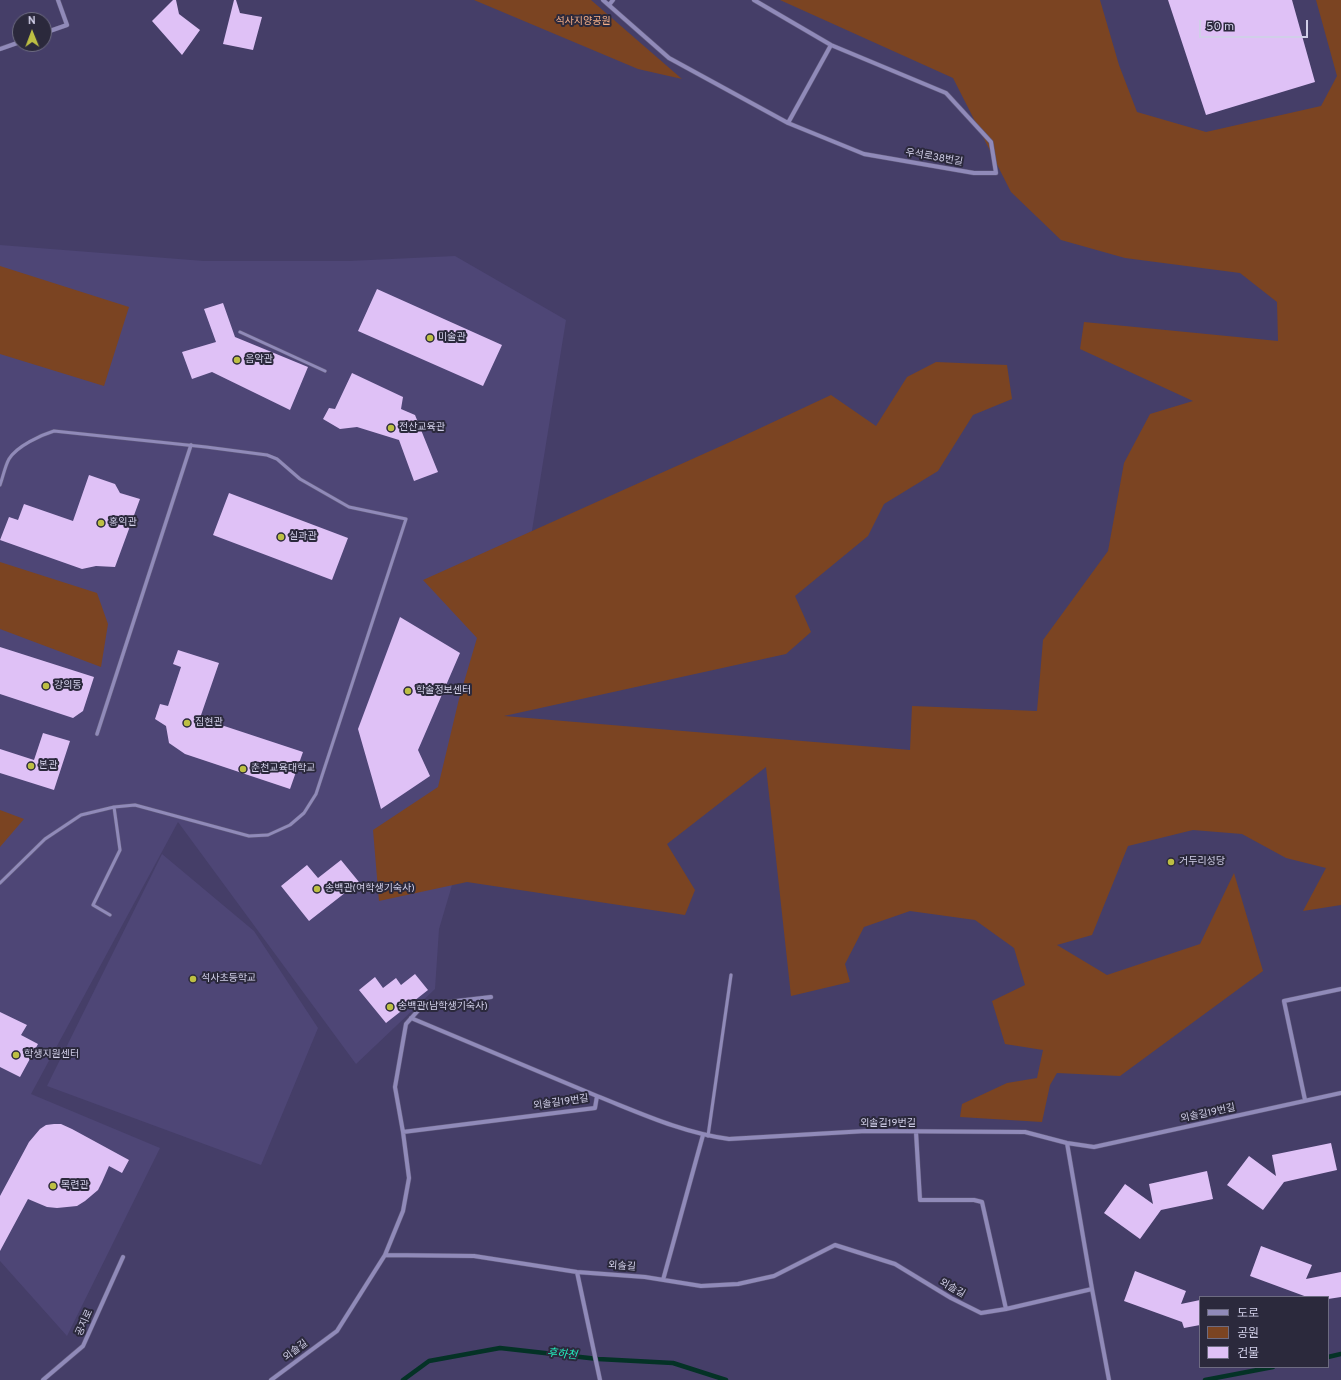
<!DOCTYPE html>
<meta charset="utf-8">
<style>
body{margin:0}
#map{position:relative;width:1341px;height:1380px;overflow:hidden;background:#453e68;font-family:Overpass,"Noto Sans KR",sans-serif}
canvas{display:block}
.legend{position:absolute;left:1199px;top:1296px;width:130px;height:72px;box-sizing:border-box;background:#2b293c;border:1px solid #6d6b81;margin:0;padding:5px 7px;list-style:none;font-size:12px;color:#d1cfe8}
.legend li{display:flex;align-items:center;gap:8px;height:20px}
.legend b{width:20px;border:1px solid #6d6b81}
.north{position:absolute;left:12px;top:12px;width:40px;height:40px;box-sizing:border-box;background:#2b293c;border:1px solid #6d6b81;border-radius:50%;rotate:359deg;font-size:11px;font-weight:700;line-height:16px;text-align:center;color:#d1cfe8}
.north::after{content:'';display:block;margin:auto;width:14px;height:18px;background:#bdbf43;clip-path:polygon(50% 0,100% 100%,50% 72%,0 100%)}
.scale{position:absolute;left:1199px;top:20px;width:109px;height:18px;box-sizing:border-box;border:2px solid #d1cfe8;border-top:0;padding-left:5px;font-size:12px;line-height:14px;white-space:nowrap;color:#d1cfe8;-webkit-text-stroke:3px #2b293c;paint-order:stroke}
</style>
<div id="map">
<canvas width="1341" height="1380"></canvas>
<ul class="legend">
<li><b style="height:5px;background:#908ab9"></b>도로</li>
<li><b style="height:11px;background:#7b4422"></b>공원</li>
<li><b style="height:11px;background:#dfc1f6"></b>건물</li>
</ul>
<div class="north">N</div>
<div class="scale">50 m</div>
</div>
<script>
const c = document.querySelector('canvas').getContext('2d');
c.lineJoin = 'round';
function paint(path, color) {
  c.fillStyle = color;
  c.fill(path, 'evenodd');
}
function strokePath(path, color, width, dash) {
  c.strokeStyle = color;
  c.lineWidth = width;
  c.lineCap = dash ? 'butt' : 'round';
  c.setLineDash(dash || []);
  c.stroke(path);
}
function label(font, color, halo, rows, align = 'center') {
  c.font = font + ' Overpass,"Noto Sans KR",sans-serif';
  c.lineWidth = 4;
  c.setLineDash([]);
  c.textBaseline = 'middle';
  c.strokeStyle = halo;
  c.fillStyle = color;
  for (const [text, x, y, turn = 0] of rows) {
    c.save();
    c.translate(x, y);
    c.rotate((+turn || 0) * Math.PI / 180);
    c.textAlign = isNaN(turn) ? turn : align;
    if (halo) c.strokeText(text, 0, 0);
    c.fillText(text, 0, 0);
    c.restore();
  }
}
paint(new Path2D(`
 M0,245L204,261H349L455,256L566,320L502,716L439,929L435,989L356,1064L178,822L31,1094L160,1148L67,1336L0,1261Z
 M162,854L254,931L318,1028L261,1165L47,1086Z`), '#4e4676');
paint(new Path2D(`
 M474,0H591L682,79L638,69Z
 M780,0H1100L1119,65L1137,112L1206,132L1321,106L1337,76L1316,0H1341V905L1303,911L1326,868L1286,858L1242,834L1193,830L1128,846L1092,935L1057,945L1107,975L1200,944L1234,873L1263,971L1120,1076L1057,1073L1050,1085L1042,1122L960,1117L962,1104L1007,1083L1037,1078L1043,1050L1005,1044L992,1001L1025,985L1014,948L975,920L910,911L864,927L845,964L850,982L791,996L766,767L667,844L695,890L685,915L467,882L379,901L373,830L438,787L459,699L477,638L423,580L739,438L831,395L876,426L907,377L936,362L1007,365L1012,399L973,415L938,471L884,504L868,536L795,596L811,632L786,654L504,716L910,750L912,706L1037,711L1043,640L1108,551L1124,463L1150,414L1193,401L1080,349L1084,322L1278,341L1277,302L1240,273L1125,258L1061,240L1011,192L953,78Z
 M0,266L129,307L104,386L0,354Z
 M0,562L97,593L108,624L101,667L0,629Z
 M0,810L24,819L0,847Z`), '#7b4422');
strokePath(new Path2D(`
 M1328,1357L1341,1354
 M403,1380L429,1361L500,1348L598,1359L673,1363L726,1380
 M1205,1380L1273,1367`), '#043226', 4.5);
paint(new Path2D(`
 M173,0H176L179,14L200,30L182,55L152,21Z
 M234,0H236L240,13L262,17L253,50L223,44Z
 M1168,0H1292L1315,82L1206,115Z
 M377,289L502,345L483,386L358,331Z
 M223,303L235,337L308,367L290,410L212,372L192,379L182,352L216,342L204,309Z
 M352,373L403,397L401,409L415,415L438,472L414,481L399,440L357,427L340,429L323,419L329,408L335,409Z
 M89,475L115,484L120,493L140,499L115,567L96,566L82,569L0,540L9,517L18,520L24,504L73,521Z
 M229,493L348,538L332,580L213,535Z
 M400,617L460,653L418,750L430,776L381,809L358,729Z
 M0,647L94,677L83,711L73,718L0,694Z
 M178,650L219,663L200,718L303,752L290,789L185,754L169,743L166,726L155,719L160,704L168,706L181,667L173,664Z
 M43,733L70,741L54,790L0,773V749L34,760Z
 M341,860L359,882L309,921L281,886L307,865L318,878Z
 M415,974L428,990L386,1023L359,990L375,977L383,988L396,978L401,985Z
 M0,1012L27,1025L21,1035L38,1044L20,1077L0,1067Z
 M54,1124H61L72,1129L129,1160L122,1173L109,1166L102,1182L98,1190L85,1201L77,1206L57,1208L47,1207L28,1199L0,1251V1196L29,1142L40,1129L46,1125Z
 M1331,1143L1337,1170L1284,1182L1263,1210L1227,1185L1249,1156L1276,1176L1272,1155Z
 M1207,1171L1213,1199L1161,1210L1140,1239L1104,1213L1125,1184L1153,1204L1149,1184Z
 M1261,1246L1312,1265L1306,1279L1341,1272V1297L1328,1299V1297H1307L1250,1276Z
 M1135,1271L1186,1291L1181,1304L1200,1300V1325L1184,1328L1182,1322L1124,1301Z`), '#dfc1f6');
const service = new Path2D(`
 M240,332L325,371
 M0,485C3,477 5,466 9,459C17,446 41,435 54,431L206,447L267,455L277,459L300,479L349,507L406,519L316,794L304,813L290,825L268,835L249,836L135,805L114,807L81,815L45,839L0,883
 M110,915L93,905L120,850L114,807
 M708,1136L731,975`);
const pedestrian = new Path2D(`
 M97,734L191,445`);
const minor = new Path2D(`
 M603,0L669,58L788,123L864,154L974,173H996L991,142L946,93L831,45L754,0
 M609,5L613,0
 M44,33L67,25L58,0
 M0,49L20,42
 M788,123L831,45
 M411,1018L597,1096
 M1305,1100L1284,1001L1341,989
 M403,1132L395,1087L406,1024L423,1005L491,997
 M916,1132L920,1200H974L982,1202L1006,1309
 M1067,1143L1092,1289L1109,1380
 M385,1255L403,1211L409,1178L403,1132L595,1108L597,1096C640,1113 683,1133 729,1139L866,1131L1025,1132L1067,1143L1094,1147L1341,1093
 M577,1272L600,1380
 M663,1280L703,1135
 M43,1380L83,1346L123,1257
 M271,1380L337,1331L385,1255L474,1256L577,1272L645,1277L701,1286L738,1284L774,1276L835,1245L895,1264L951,1298L981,1313L1006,1309L1092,1289`);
strokePath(service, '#615b7d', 4);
strokePath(pedestrian, '#615b7d', 4.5);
strokePath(minor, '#615b7d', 5);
strokePath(service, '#908ab9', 3);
strokePath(pedestrian, '#908ab9', 3.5);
strokePath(minor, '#908ab9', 4);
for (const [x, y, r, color] of [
 [430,338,4,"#bdbf43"],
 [237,360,4,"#bdbf43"],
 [391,428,4,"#bdbf43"],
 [101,523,4,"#bdbf43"],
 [281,537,4,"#bdbf43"],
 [46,686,4,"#bdbf43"],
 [408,691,4,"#bdbf43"],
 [187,723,4,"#bdbf43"],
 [31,766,4,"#bdbf43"],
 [243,769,4,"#bdbf43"],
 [1171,862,4,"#bdbf43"],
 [317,889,4,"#bdbf43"],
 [193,979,4,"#bdbf43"],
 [390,1007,4,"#bdbf43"],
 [16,1055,4,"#bdbf43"],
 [53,1186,4,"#bdbf43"]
]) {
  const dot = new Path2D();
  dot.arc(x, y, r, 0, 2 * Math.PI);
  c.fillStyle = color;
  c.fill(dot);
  strokePath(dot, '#2b293c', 1.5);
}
label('10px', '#f4af88', '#2b293c', [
 ["석사지양공원",583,22]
]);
label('10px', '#d1cfe8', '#2b293c', [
 ["우석로38번길",934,158,10],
 ["외솔길19번길",561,1103,-8],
 ["외솔길19번길",1208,1114,-12],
 ["외솔길19번길",888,1124],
 ["외솔길",622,1267,4],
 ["외솔길",952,1289,29],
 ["공지로",85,1323,-66],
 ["외솔길",296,1351,-37]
]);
label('10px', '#d1cfe8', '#2b293c', [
 ["미술관",438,338],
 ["음악관",245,360],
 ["전산교육관",399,428],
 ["홍익관",109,523],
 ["실과관",289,537],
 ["강의동",54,686],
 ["학술정보센터",416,691],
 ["집현관",195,723],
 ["본관",39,766],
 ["춘천교육대학교",251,769],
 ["거두리성당",1179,862],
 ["송백관(여학생기숙사)",325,889],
 ["석사초등학교",201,979],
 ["송백관(남학생기숙사)",398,1007],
 ["학생지원센터",24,1055],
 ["목련관",61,1186]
], 'left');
label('italic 11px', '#22ecbc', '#2b293c', [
 ["후하천",562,1355,6]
]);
</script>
